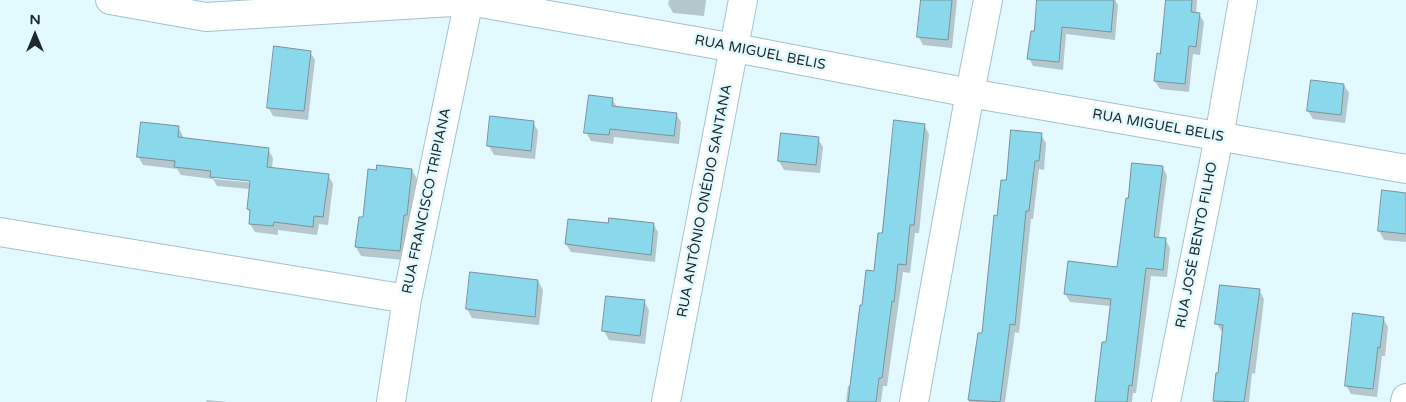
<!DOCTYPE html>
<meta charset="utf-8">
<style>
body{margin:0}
#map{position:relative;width:1406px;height:402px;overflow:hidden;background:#e1f9ff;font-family:"Varela Round",sans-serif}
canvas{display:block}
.north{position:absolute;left:10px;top:10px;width:50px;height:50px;-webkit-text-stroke:4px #e1f9ff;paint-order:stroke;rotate:0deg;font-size:14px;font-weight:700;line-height:20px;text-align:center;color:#1e292c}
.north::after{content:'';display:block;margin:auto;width:18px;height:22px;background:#1e292c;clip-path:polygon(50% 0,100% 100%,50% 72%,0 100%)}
</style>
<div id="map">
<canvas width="1406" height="402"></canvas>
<div class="north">N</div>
</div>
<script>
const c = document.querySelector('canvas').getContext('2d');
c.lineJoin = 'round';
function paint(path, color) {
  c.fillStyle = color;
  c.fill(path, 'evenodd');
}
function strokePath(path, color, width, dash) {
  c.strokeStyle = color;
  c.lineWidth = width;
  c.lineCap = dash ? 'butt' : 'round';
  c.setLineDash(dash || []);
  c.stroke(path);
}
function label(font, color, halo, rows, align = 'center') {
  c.font = font + ' "Varela Round",sans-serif';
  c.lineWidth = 5;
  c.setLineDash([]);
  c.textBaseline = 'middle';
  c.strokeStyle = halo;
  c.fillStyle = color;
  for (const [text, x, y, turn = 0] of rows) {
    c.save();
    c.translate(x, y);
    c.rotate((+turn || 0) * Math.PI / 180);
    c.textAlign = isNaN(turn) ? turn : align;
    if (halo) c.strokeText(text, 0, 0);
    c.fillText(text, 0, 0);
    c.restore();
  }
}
paint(new Path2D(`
 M669,0H706L704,16L673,13L668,4Z
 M922,0H957L952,48L923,45L918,36Z
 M1038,0H1115L1118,5L1115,40L1066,34L1063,70L1033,66L1029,58L1035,33Z
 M1168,0H1197L1196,14H1199L1204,22L1200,55L1193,54L1189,92L1160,89L1155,81L1161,55Z
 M310,52L315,60L308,120L273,116L268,107Z
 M1344,85L1349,93L1345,123L1313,119L1308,111Z
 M612,99L617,107L676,114L681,122L679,144L614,137L613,144L591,141L586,132Z
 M533,122L538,131L535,159L494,155L489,146Z
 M924,125L929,134L919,233H915L910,273L903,272L887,386H883L881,402H846L848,386H851L863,306L875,272L883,235Z
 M178,127L183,136V139L268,149L273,158L272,169L328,175L333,184L328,225L319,224L317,235L278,230V235L255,232L250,224L251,214L248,209L250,189L217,186L213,179L181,175L177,169L143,165L138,156ZM214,176L256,181V183L214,179Z
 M1041,134L1046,143L1044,170L1039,169L1033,219H1031L1019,333L1015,332L1005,402H969L973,373L983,334L998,217L1007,182Z
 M818,139L823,147L820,173L784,170L779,161Z
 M1163,167L1167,176L1159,238L1165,239L1170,248L1167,277L1151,276L1136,393H1133L1132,402H1097L1107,344L1111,306L1070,302L1065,294L1118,268Z
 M412,170L417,179L412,223H409L404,260L361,256L356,247L360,218H364L377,171Z
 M1406,194V242L1384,240L1379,231Z
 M609,225H654L658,232L655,262L571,252L566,244Z
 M471,274L538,281L543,290L539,325L472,318L467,309Z
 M1259,290L1264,299L1255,374L1252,373L1249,402H1214L1217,374H1219L1224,333L1222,332L1217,324Z
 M644,301L649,310L645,344L609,340L604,331Z
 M1383,318L1388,327L1385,356H1382L1377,397L1351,394L1346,385Z
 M207,400L227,402H206Z`), '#0003');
const building = new Path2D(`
 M921,0H952L948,40L917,37Z
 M1037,0H1114L1111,32L1062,27L1059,62L1027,59L1031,31H1034Z
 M1166,0H1192L1191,12L1200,13L1196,47L1189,46L1185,84L1154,81L1157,53L1160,54Z
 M274,46L311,51L304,111L267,108Z
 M1311,80L1344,84L1341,115L1307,111Z
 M589,95L613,98L612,106L677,113L674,136L610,129L609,135L584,133Z
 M490,116L534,121L531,151L487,146Z
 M894,120L925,124L914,225H910L906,265L898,264L894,302L892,301L882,378H879L876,402H848L860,305H862L866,270L874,271L878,233H882Z
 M141,122L179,126L178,137L269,148L267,167L329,174L323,217L314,216L313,227L274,222L273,226L249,224L250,210L247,209L250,181L210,177L211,171L174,167L175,161L137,157Z
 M1011,130L1042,133L1039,161H1035L1029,211H1026L1015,325L1010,324L1000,402L968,400L978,333H982L994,215L997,216L1001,180H1006Z
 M781,133L819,137L816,165L778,161Z
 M1132,163L1163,166L1154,237L1166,238L1163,270L1146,268L1132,386L1129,385L1127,402H1095L1102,342H1106L1111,299L1064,294L1068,261L1117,267L1126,198H1128Z
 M377,165L412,169L407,215H404L400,251L355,247L359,217H363L368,169L376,170Z
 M1382,190L1406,193V234L1378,231Z
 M609,218L654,223L651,255L565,244L568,219L608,223Z
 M470,272L538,280L535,317L466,309Z
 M1220,285L1260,289L1244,402L1213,401L1216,373H1218L1223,325L1215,324Z
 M606,296L645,300L640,336L602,331Z
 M1353,313L1384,317L1380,348L1378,347L1373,389L1345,386Z`);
paint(building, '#89d8ec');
strokePath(building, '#78939b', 1);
const street = new Path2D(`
 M110,0L206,17L469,1L735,48L970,93L1406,169
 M0,232L407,299
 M391,402L407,299L469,0
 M666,402L743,0
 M914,402L970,93L988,0
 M1166,402L1219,137L1243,0
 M1405,402L1406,398`);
strokePath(street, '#a5c2ca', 30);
strokePath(street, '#fff', 28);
label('14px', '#1e292c', '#e1f9ff', [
 ["RUA MIGUEL BELIS",760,53,11],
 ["RUA MIGUEL BELIS",1158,126,10],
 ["RUA FRANCISCO TRIPIANA",427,201,-78],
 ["RUA ANTÔNIO ONÉDIO SANTANA",705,201,-79],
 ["RUA JOSÉ BENTO FILHO",1197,245,-79]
]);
</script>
